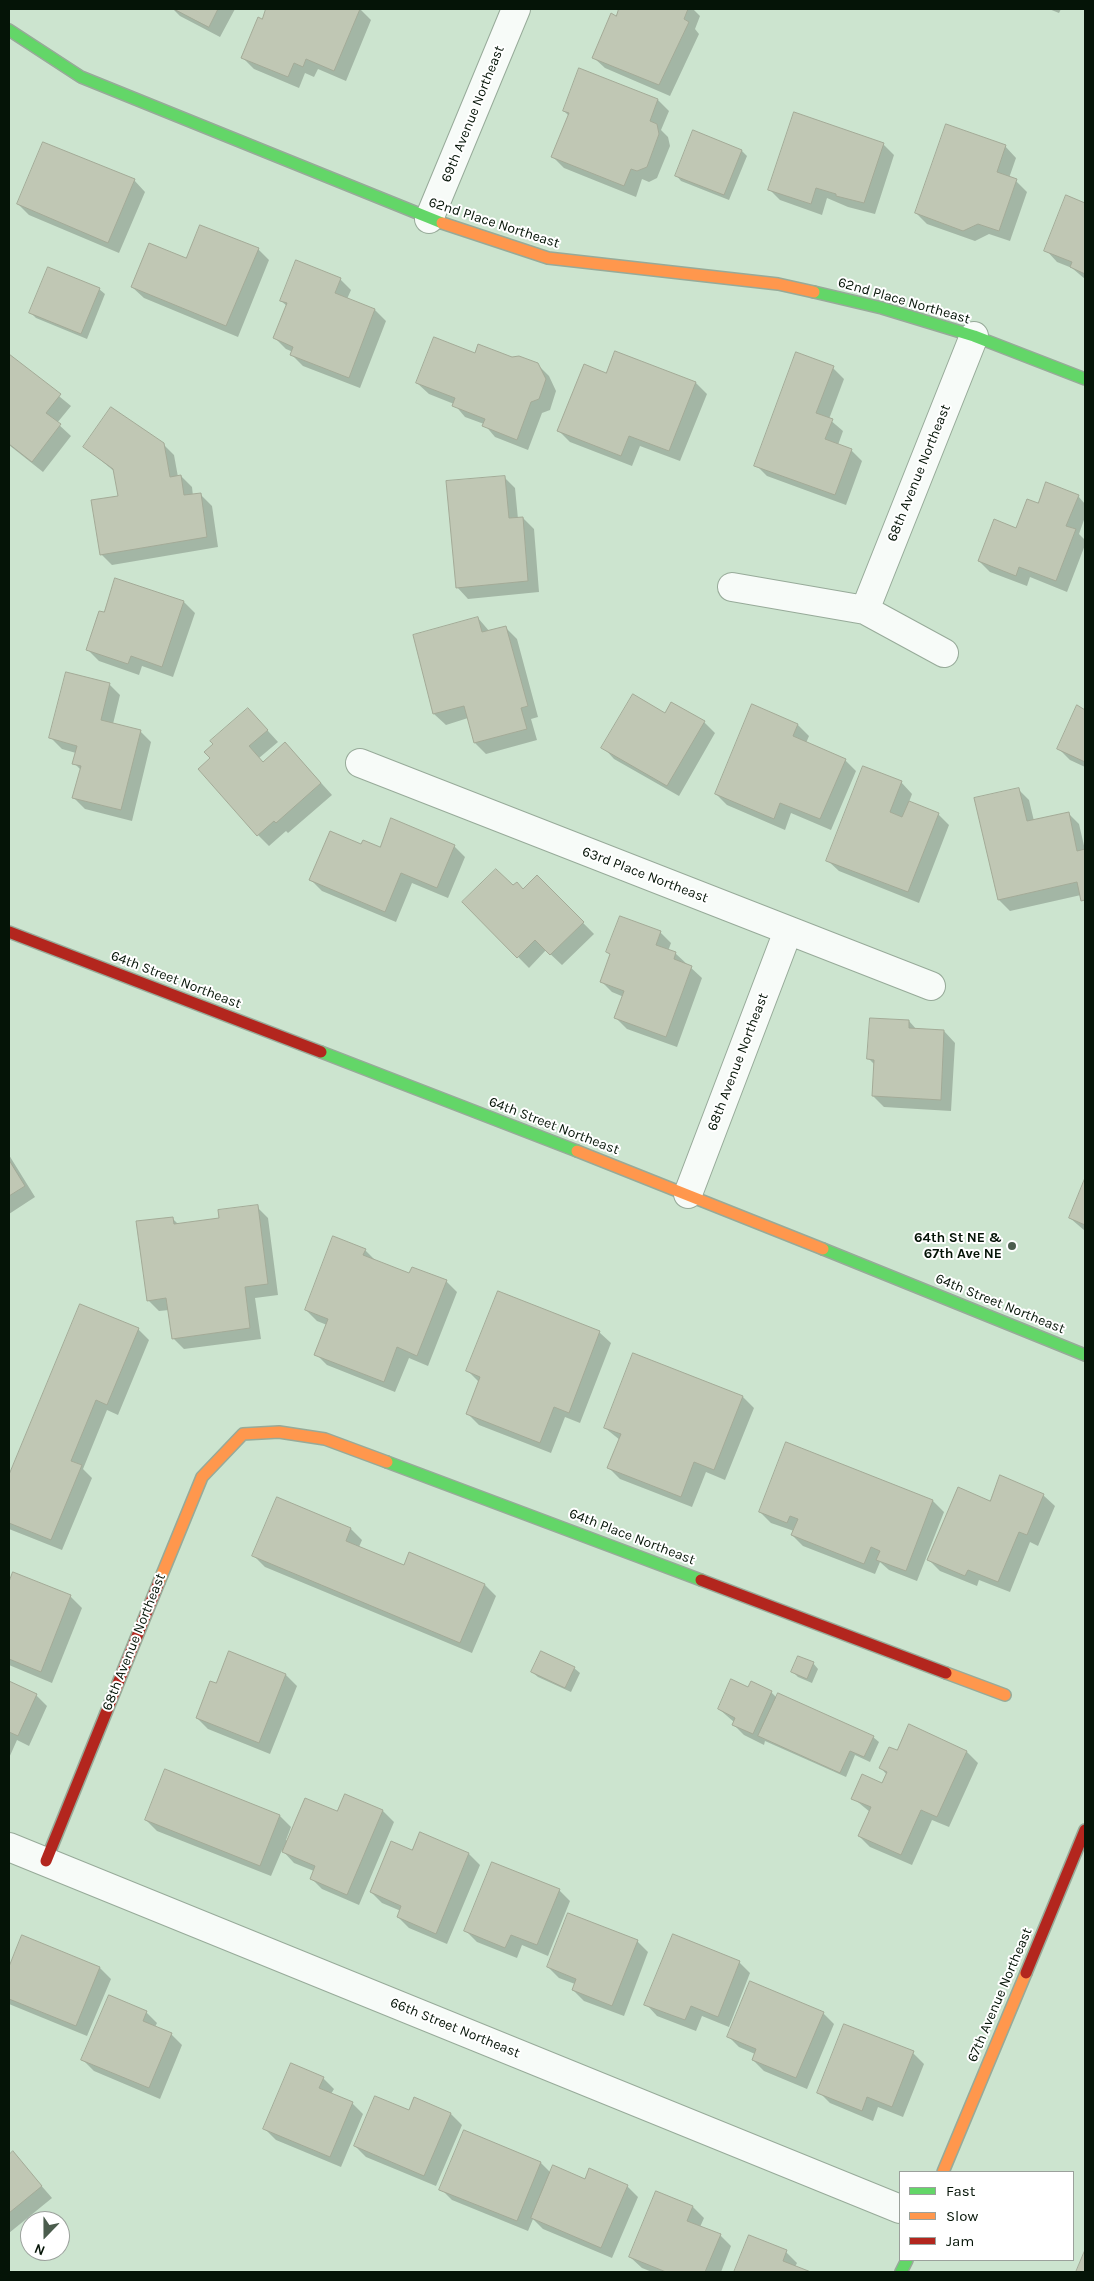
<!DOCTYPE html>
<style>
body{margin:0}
#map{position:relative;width:1094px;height:2281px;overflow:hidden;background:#cce4cf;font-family:Karla,sans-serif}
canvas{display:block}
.frame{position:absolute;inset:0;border:10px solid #051407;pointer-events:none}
.legend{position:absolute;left:899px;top:2171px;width:175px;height:90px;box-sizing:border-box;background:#fff;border:1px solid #9ba19c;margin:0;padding:6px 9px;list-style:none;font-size:15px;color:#051407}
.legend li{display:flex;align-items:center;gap:10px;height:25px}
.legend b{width:25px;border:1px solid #9ba19c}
.north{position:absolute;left:20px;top:2211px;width:50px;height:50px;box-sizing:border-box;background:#fff;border:1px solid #9ba19c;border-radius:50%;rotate:202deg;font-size:14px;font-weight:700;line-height:20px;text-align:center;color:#051407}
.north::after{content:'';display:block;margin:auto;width:18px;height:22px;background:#4b5d4d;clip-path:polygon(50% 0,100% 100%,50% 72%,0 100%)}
</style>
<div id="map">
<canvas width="1094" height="2281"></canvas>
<div class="frame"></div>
<ul class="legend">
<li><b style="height:6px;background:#63d668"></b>Fast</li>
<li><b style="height:6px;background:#ff974d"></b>Slow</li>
<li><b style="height:6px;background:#b3261e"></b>Jam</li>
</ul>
<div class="north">N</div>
</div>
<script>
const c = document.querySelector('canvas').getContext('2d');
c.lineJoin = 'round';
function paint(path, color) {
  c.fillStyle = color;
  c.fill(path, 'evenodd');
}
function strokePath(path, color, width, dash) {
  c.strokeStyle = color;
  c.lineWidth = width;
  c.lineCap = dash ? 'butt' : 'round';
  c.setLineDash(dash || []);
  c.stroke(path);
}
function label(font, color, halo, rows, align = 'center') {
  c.font = font + ' Karla,sans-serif';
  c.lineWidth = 4;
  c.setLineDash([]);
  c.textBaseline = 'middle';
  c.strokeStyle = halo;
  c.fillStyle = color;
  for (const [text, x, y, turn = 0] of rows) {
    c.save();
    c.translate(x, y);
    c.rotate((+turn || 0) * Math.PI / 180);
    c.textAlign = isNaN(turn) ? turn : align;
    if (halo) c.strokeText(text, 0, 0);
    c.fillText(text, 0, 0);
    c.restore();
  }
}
paint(new Path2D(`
 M173,9H235L220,37L180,16Z
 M268,9H360L371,20L346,81L318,69L314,77L305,73L299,88L254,69L243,58Z
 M620,9H693L700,16L695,29L699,34L670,96L605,68L593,57Z
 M1049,9H1061L1059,13Z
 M658,100L669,111L661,130L668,137L670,146L657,178L649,182L642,179L636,197L564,168L553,157L569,116L564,111Z
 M883,144L894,155L875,214L848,207L827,198L822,215L780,200L769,189Z
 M1005,146L1016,158L1009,178L1016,181L1027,192L1010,241L989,234L975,241L927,224L916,213Z
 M742,151L747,156L729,200L681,181L676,175Z
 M134,180L145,192L119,253L29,215L18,204Z
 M1067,197L1085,205V279L1072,268L1057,262L1046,250Z
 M258,249L269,260L238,337L144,298L132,287Z
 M340,279L351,290L347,299L375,310L386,321L360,388L303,366L292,355L293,352L286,349L275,338L287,306L281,301Z
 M99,289L105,294L87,339L36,318L31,313Z
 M616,352L696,383L707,394L680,461L640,446L632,466L570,442L559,431L607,374Z
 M475,354L537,364L549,376L556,391L550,410L542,413L528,450L495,437L484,424L465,417L454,404L429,394L417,383Z
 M9,355L71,406L57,423L71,436L43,472L9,445Z
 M833,368L844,379L829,419L843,431L838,445L851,450L862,461L846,505L767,476L756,465Z
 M163,444L174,455L178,477L181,476L192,487L193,496L201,495L212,506L218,547L112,565L101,554L119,497L115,472L85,447Z
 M504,477L515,488L518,519L523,518L534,529L539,592L468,599L457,587Z
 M1078,496L1085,504V517L1079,534L1085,540V545L1067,592L1030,577L1027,586L990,572L979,561L1017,530L1038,505Z
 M184,602L195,613L173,677L142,666L139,675L99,661L88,650Z
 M478,618L490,632L506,628L517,639L538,717L531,719L537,740L486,754L475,743L468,718L446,725L434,714L415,636Z
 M109,684L120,695L113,724L140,731L151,742L132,821L85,809L74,798L81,770L74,763L76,753L62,749L51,738Z
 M672,704L704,722L715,733L679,796L614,759L603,747L666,714Z
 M1078,707L1085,711V767L1070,760L1059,749Z
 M259,721L278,742L259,758L263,763L296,755L332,795L288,833L286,831L269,846L258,835L212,759Z
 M798,725L809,736L806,743L845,760L856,771L831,830L791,813L785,830L727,805L716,794Z
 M901,782L912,794L909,802L938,814L949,825L919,903L839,871L827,860Z
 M1018,789L1029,800L1034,821L1068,813L1079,824L1085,850V903L1081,895L1010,911L999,900Z
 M362,846L380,849L454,846L465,857L448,898L412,883L396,922L322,891L311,880Z
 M537,876L594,934L562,965L546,950L529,968L464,902L513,887L523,890Z
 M660,932L671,943L668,951L675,953L702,978L677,1047L627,1029L616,1018L624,997L612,992L601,981L611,955L608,952Z
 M909,1021L917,1030L944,1031L955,1043L951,1111L884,1107L873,1096L875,1065L869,1059Z
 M9,1155L35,1197L9,1214Z
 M1085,1181V1231L1070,1218Z
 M257,1207L268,1218L278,1295L255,1298L261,1339L184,1349L173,1338L169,1310L159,1311L148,1300L172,1218L179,1225L220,1220Z
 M365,1250L376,1261L410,1275L446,1281L457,1292L428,1366L409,1358L395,1392L327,1365L316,1354L327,1325L317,1321L306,1310Z
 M81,1306L138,1329L149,1340L118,1415L107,1410L83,1469L92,1478L62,1550L9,1529V1478Z
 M599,1332L611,1343L580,1423L565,1417L551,1453L479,1425L468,1414L479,1382L468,1371Z
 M743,1397L754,1408L725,1480L706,1472L692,1507L620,1479L609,1468L620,1440L605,1428Z
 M1043,1495L1055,1506L1038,1546L1030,1542L1010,1592L979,1580L977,1586L940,1571L929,1560L990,1503Z
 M278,1498L351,1529L362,1540L359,1547L405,1566L485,1585L496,1596L472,1653L265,1567L253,1555Z
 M933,1501L944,1512L917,1581L889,1570L880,1562L875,1574L803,1546L792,1535L794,1531L771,1523L760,1512Z
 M13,1573L71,1597L82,1608L52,1683L9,1665V1585Z
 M229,1653L286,1675L297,1686L270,1754L208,1729L197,1718L217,1685Z
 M813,1663L818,1669L812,1683L798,1677L793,1672Z
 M574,1668L580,1673L571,1692L538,1677L532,1672Z
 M9,1683L36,1695L47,1706L29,1746L17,1740L9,1758Z
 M749,1689L771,1692L777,1698L873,1737L879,1742L870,1762L855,1755L846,1777L765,1741L764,1745L744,1735L733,1724L734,1722L719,1709Z
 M898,1752H967L978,1763L949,1827L932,1820L912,1865L870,1847L859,1836L870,1812L853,1798L883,1784L887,1775L881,1768Z
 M166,1771L280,1816L291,1827L286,1840L288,1841L338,1813L345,1795L383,1811L394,1822L359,1905L322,1889L311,1878L314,1871L294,1863L282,1850L271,1876L157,1831L146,1820Z
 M421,1834L469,1854L480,1865L447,1944L409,1928L398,1917L401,1911L382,1903L371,1892L413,1852Z
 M559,1890L570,1901L548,1956L522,1945L517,1958L477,1942L466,1931Z
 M22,1937L100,1968L111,1979L87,2036L9,2004V1971Z
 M637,1941L648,1952L624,2016L584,2001L573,1990L575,1984L559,1978L548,1967Z
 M739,1962L750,1973L729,2027L702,2016L696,2031L657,2016L646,2004Z
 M146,2012L157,2023L155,2027L171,2034L182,2045L160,2099L94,2071L83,2060Z
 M823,2013L834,2024L807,2089L764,2071L753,2060L755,2054L739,2047L728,2036Z
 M913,2053L924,2064L903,2117L878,2107L873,2121L830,2103L819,2092Z
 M323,2078L334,2089L331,2094L352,2103L363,2114L341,2167L276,2140L265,2129Z
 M415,2099L451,2114L462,2125L436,2186L366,2157L355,2146L409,2112Z
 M464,2131L541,2163L551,2173L627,2186L638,2197L612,2258L543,2229L533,2219L528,2231L452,2200L441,2189Z
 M13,2153L52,2198L9,2233V2156Z
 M657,2192L693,2207L704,2218L700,2227L720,2235L731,2246L721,2272H652L642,2268L630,2257Z
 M750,2237L786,2252L797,2263L795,2267L808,2272H736Z`), '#0003');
const building = new Path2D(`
 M174,9H218L209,27Z
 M266,9H360L334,71L306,59L303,67L294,63L288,77L241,58L258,17L262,19Z
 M619,9H688L684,19L689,22L659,85L592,58L611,13L616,16Z
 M579,68L658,99L650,121L657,124L659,134L647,167L637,171L631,169L624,186L551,157L569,113L563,111Z
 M794,112L884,143L864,203L836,196V194L816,188L811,204L768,190Z
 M946,124L1006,145L997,172L1017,179L999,231L978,224L963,231L915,213Z
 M693,130L742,150L724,195L675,176Z
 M43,142L135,179L108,243L17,204Z
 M1066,195L1085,203V274L1070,267L1072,262L1044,251Z
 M200,225L259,248L226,326L131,287L149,243L186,258Z
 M296,260L341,278L335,293L375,309L349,378L290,355L293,347L273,338L287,303L280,301Z
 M48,267L100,288L81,334L29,313Z
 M434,337L475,353L478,344L512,357L519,356L538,363L546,379L539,399L531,402L517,440L482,426L485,419L452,406L455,398L416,383Z
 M615,351L696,382L669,451L629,436L621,456L557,431L584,364L606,373Z
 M796,352L834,366L816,413L833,419L825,439L852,449L835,495L754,466Z
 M9,354L61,394L46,413L61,424L32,462L9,444Z
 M111,407L164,443L170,477L181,475L184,495L201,493L207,537L100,555L91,500L118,496L113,469L83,447Z
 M505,476L509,518L523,517L528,581L456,588L446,481Z
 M1046,482L1079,495L1066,526L1076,529L1056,581L1019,567L1016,576L978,561L994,519L1016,528L1027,499L1038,503Z
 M115,578L184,601L162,667L131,656L128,664L86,650L99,611L104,612Z
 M478,617L482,632L506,626L528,706L521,708L527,729L474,743L464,706L433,714L413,635Z
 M66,672L110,683L101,720L141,730L121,810L72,798L81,766L72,764L77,746L49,738Z
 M633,694L665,713L671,702L705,721L667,786L601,748Z
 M752,704L798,724L793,736L846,759L820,819L780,803L774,819L715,794Z
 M1077,705L1085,710V762L1057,749Z
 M248,708L268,730L249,746L263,762L285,742L321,783L276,823L274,821L257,836L198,769L210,758L204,752L213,744L210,741Z
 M863,766L902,781L890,812L902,817L909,801L939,813L908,892L826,861Z
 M1019,788L1027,821L1069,812L1077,851L1085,849V900L1081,901L1077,882L998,900L974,798Z
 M391,818L455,845L437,888L401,873L385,912L309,880L330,831L361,844L363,840L380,847Z
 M496,869L513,885L517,882L523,889L537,875L584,922L550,955L535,940L517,958L462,902Z
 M620,916L661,931L656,945L676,952L674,959L692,966L666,1037L614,1018L624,991L600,982L610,954L606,952Z
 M870,1018L909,1020V1028L944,1030L941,1100L872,1096L874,1060L867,1059Z
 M9,1160L25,1186L9,1196Z
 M1085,1178V1225L1069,1218Z
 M258,1205L268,1284L245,1287L250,1328L172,1339L166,1298L147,1301L136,1221L173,1217L174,1224L219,1218L218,1210Z
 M333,1236L366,1249L363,1255L409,1273L412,1267L447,1280L417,1356L397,1347L384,1382L314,1355L328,1319L305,1310Z
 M498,1291L600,1331L569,1413L554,1407L540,1443L466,1414L480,1377L466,1371Z
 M80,1304L139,1328L107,1405L96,1400L71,1461L82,1465L51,1540L9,1523V1475Z
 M633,1353L743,1396L714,1470L694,1462L681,1497L607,1468L621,1434L604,1428Z
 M786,1442L933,1500L906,1571L876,1560L880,1551L871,1547L864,1564L791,1535L798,1519L790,1516L787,1523L759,1512Z
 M1000,1475L1044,1494L1027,1535L1019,1532L998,1582L968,1570L965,1576L927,1560L958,1487L990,1501Z
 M277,1497L351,1528L346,1541L404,1565L409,1552L485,1584L460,1643L252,1556Z
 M13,1572L71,1595L41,1672L9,1659V1582Z
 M229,1651L286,1674L259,1743L196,1718L210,1681L216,1683Z
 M541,1651L575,1667L565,1688L531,1672Z
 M798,1656L814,1662L807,1679L791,1672Z
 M731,1679L748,1687L751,1681L772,1691L753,1734L732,1725L735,1718L718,1709Z
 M9,1681L37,1694L18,1736L9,1732Z
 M778,1693L874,1736L864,1757L850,1751L840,1773L758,1736Z
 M909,1724L967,1751L937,1817L921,1810L901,1855L858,1836L871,1807L851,1799L862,1774L882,1783L887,1772L879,1768L889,1747L897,1750Z
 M165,1769L280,1815L260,1866L145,1820Z
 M345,1794L383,1810L347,1895L310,1879L315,1866L282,1852L305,1798L337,1811Z
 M420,1832L469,1853L436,1934L397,1917L401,1906L370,1892L391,1841L412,1850Z
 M492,1862L560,1889L537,1945L511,1935L505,1948L464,1931Z
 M568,1913L638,1940L612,2006L572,1990L576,1979L547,1967Z
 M673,1934L740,1961L718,2017L691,2006L685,2020L644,2005Z
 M22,1935L100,1967L76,2026L9,1999V1967Z
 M750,1981L824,2012L796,2078L752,2060L756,2049L727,2037Z
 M109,1995L147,2011L143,2021L172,2033L149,2088L81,2060Z
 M844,2024L914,2051L892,2107L867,2097L862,2111L817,2093Z
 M291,2063L324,2077L319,2088L353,2102L330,2157L263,2129Z
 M375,2096L409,2110L414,2097L451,2113L424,2176L354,2146Z
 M464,2130L541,2162L517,2221L439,2190Z
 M13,2151L42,2186L9,2213V2155Z
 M553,2165L585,2179L589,2168L628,2185L601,2248L531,2218Z
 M656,2191L693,2206L687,2221L721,2234L705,2272H666L629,2257Z
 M749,2235L787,2250L783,2261L811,2272H734Z
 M1085,2250V2272H1076Z`);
paint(building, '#c0c7b4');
strokePath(building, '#a3aa97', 1);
const street = new Path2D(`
 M429,219L516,9
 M732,587L865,610L944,653
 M865,610L974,336
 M360,763L931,986
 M688,1194L788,931
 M9,1847L900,2209`);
const fast = new Path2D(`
 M9,30L81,77L442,223
 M814,292L882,308L974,336L1085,379
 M321,1052L577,1151
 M823,1249L1085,1355
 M387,1462L701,1580
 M901,2272L907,2260`);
const slow = new Path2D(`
 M442,223L548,258L778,284L814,292
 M577,1151L823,1249
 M159,1582L202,1477L243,1434L279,1432L325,1439L387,1462
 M946,1673L1005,1695
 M943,2172L1026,1973`);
const jam = new Path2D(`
 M9,932L321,1052
 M701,1580L946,1673
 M46,1861L159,1582
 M1026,1973L1085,1830`);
strokePath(street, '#97aa99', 30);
strokePath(fast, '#97aa99', 14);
strokePath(slow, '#97aa99', 14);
strokePath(jam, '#97aa99', 14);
strokePath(street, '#f7fbf8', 28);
strokePath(fast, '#63d668', 11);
strokePath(slow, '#ff974d', 11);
strokePath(jam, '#b3261e', 11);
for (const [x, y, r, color] of [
 [1012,1246,5,"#4b5d4d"]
]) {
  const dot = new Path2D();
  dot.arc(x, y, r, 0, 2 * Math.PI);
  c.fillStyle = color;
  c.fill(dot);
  strokePath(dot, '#fff', 2);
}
label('14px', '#051407', '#fff', [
 ["69th Avenue Northeast",473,114,-68],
 ["62nd Place Northeast",494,223,18],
 ["62nd Place Northeast",904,301,16],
 ["68th Avenue Northeast",919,473,-68],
 ["63rd Place Northeast",645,875,21],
 ["64th Street Northeast",176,980,21],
 ["68th Avenue Northeast",738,1062,-69],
 ["64th Street Northeast",554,1126,21],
 ["64th Street Northeast",1000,1304,22],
 ["64th Place Northeast",632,1537,21],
 ["68th Avenue Northeast",134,1642,-68],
 ["67th Avenue Northeast",1000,1995,-67],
 ["66th Street Northeast",455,2028,22]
]);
label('bold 14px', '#051407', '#fff', [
 ["64th St NE &",1002,1238],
 ["67th Ave NE",1002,1254]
], 'right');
</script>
